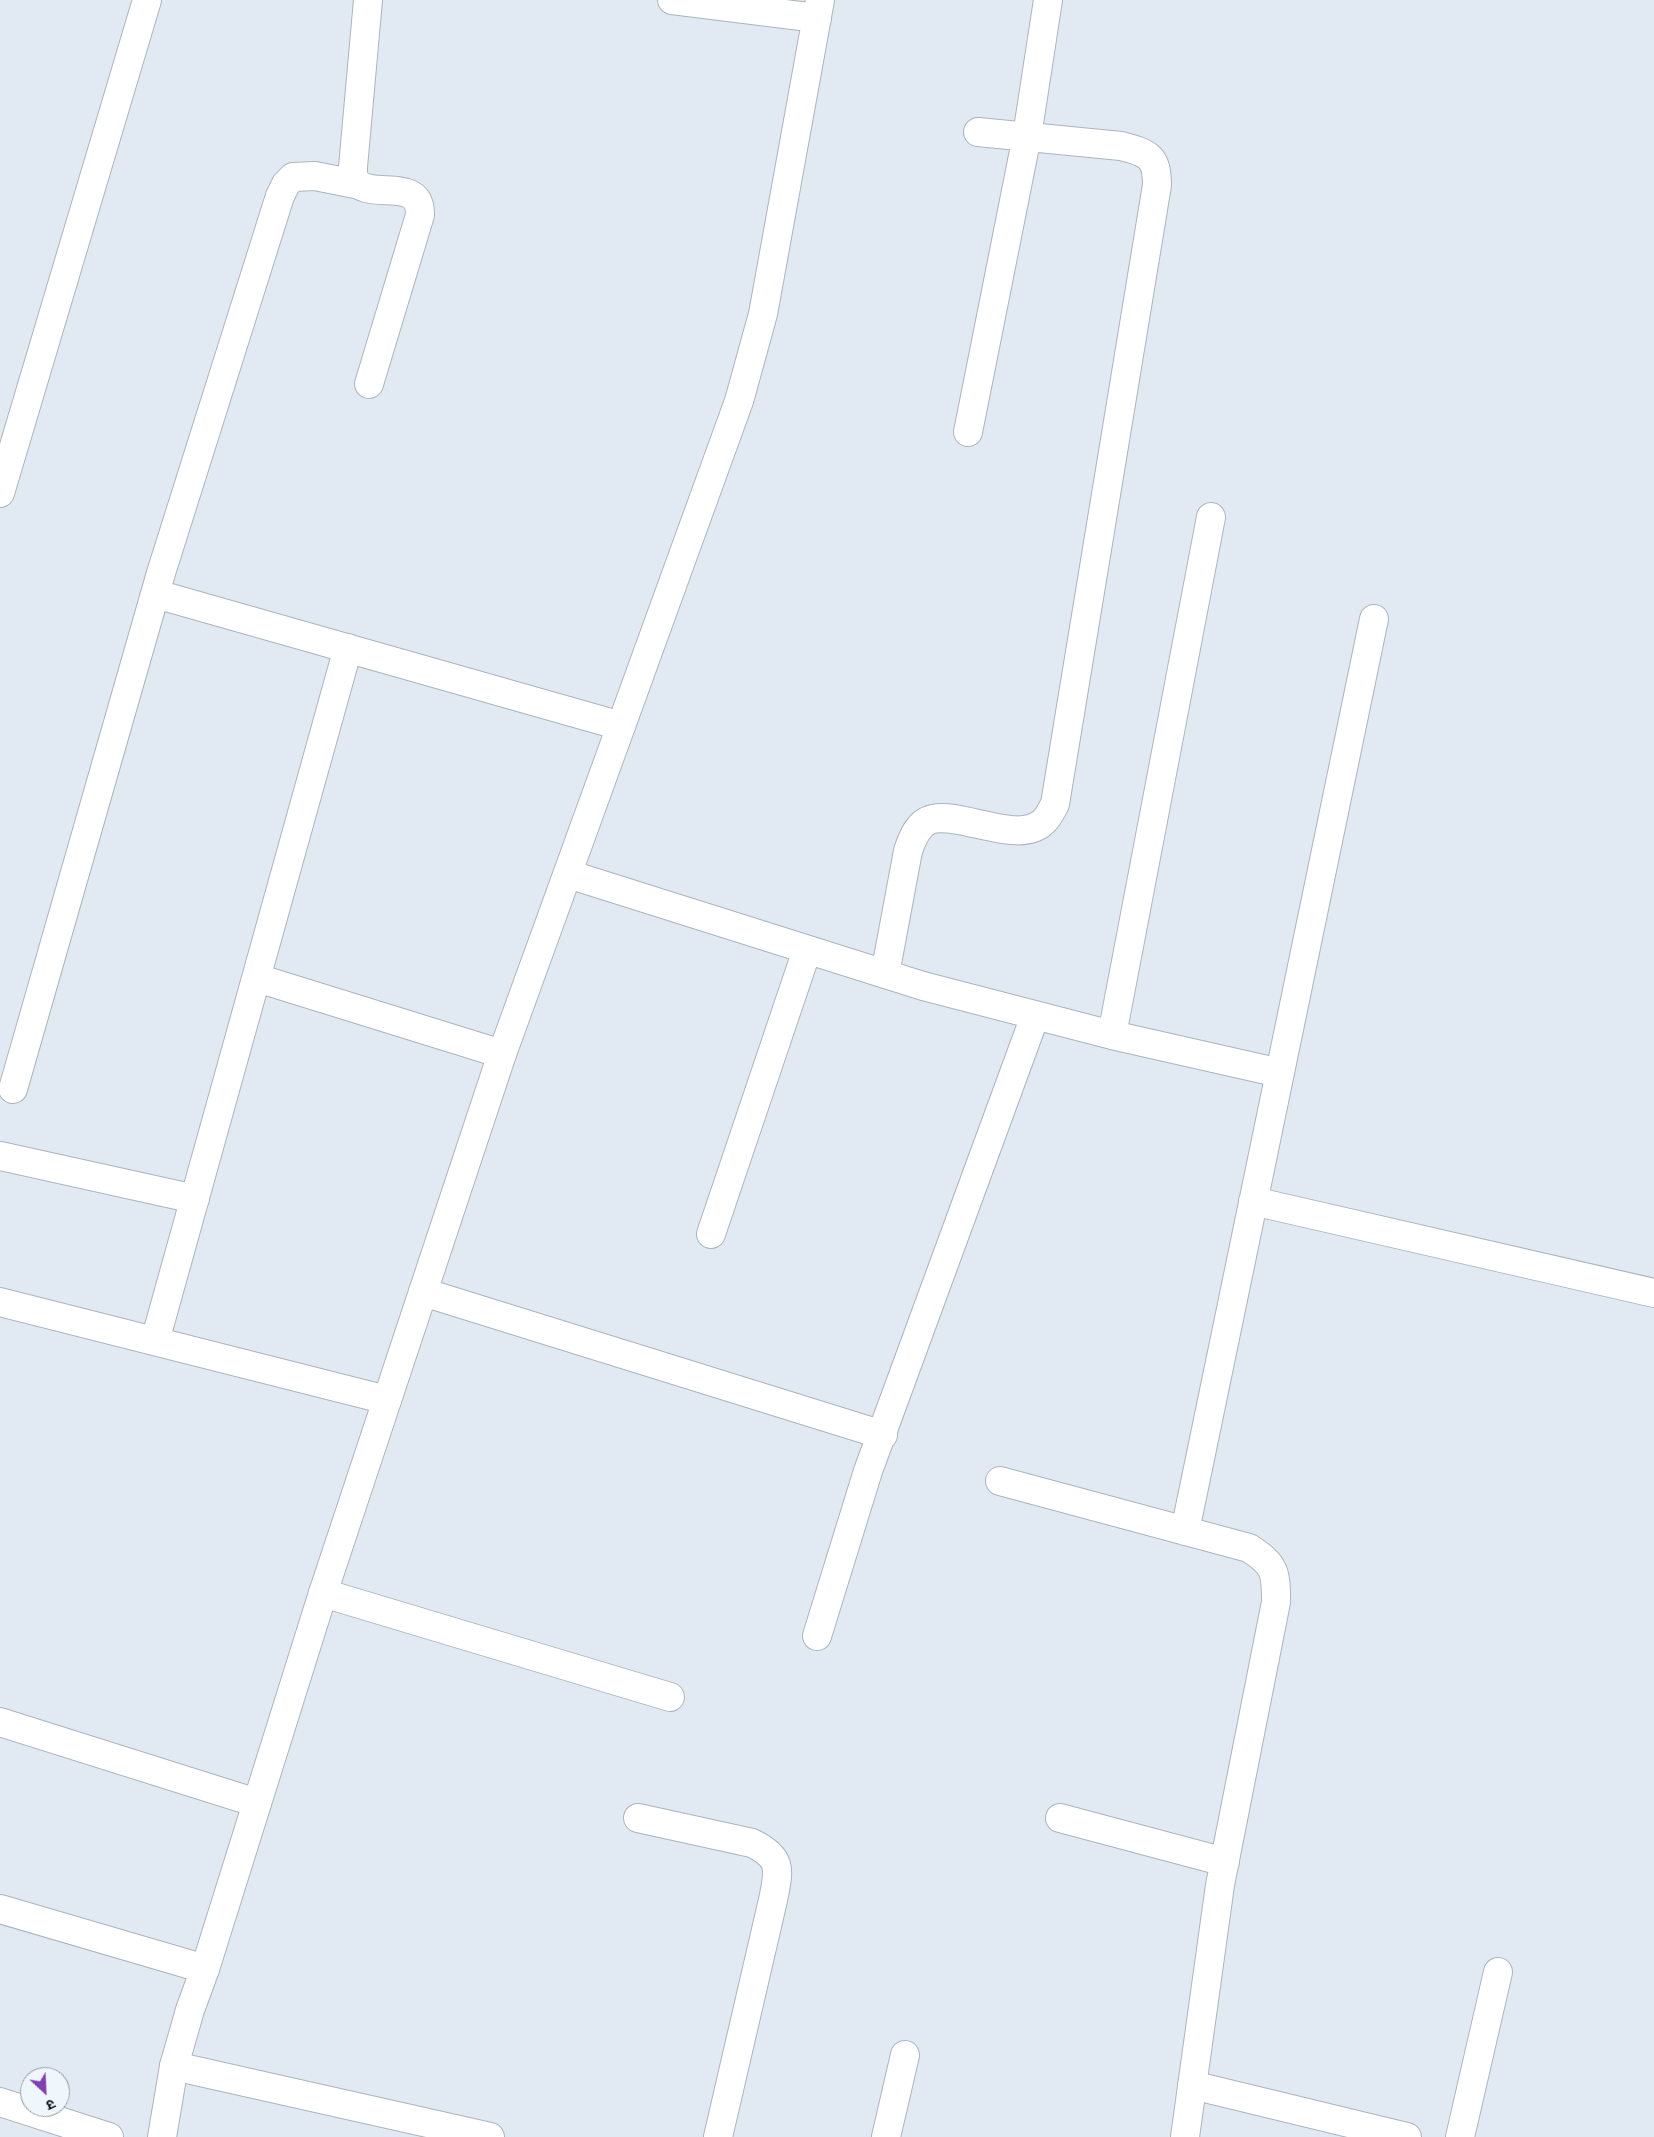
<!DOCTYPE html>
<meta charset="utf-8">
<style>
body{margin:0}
#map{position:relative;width:1654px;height:2137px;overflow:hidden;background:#e1eaf2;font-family:"Work Sans","Noto Sans Devanagari",sans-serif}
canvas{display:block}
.north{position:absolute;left:20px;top:2067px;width:50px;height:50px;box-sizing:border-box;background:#eff7fd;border:1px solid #959ba0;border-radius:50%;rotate:155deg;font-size:14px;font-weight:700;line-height:20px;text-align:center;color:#0f1215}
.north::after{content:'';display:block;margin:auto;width:18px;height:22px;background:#823fb3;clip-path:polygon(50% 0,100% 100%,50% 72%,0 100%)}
</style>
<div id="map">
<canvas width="1654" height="2137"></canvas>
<div class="north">उ</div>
</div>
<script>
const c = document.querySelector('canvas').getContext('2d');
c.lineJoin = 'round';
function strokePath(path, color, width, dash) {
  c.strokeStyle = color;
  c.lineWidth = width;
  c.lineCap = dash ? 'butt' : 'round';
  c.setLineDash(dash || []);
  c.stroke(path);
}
const minor = new Path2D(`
 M368,0L353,167C353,170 353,176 354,179C367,203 421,174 420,215L369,384
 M672,0L817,18
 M968,432L1027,136L1048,0
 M0,493L147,0
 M156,594L621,726
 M568,874L923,986L1112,1035L1280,1073
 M885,974L908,851C912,839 918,822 933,819C962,812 1022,847 1045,820C1049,816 1052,809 1055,804L1157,185C1157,156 1148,153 1121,146L978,132
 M257,978L502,1054
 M1112,1035L1211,517
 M13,1089L161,573L280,196L286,184L293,177L315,176L360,185
 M0,1156L195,1199
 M1253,1201L1654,1293
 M711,1234L807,950
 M423,1292L883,1435
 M0,1302L387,1400
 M155,1341L348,648
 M1000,1481L1249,1548C1275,1565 1276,1571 1276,1602L1220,1885L1185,2137
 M1185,1531L1374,619
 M323,1593L670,1697
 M817,1636L868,1471L1035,1016
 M0,1722L257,1803
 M638,1818L752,1843C783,1858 779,1870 773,1900L718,2137
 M1060,1818L1225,1862
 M0,1909L205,1969
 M174,2066L490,2137
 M1192,2085L1407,2137
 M0,2102L109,2137
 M886,2137L905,2055
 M1460,2137L1498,1972`);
const tertiary = new Path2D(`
 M162,2137L174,2066L190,2010L205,1969L323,1593L502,1054L739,401L763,314L820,0`);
strokePath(minor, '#acb4bc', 30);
strokePath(tertiary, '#acb4bc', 30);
strokePath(minor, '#fff', 28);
strokePath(tertiary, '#fff', 28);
</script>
